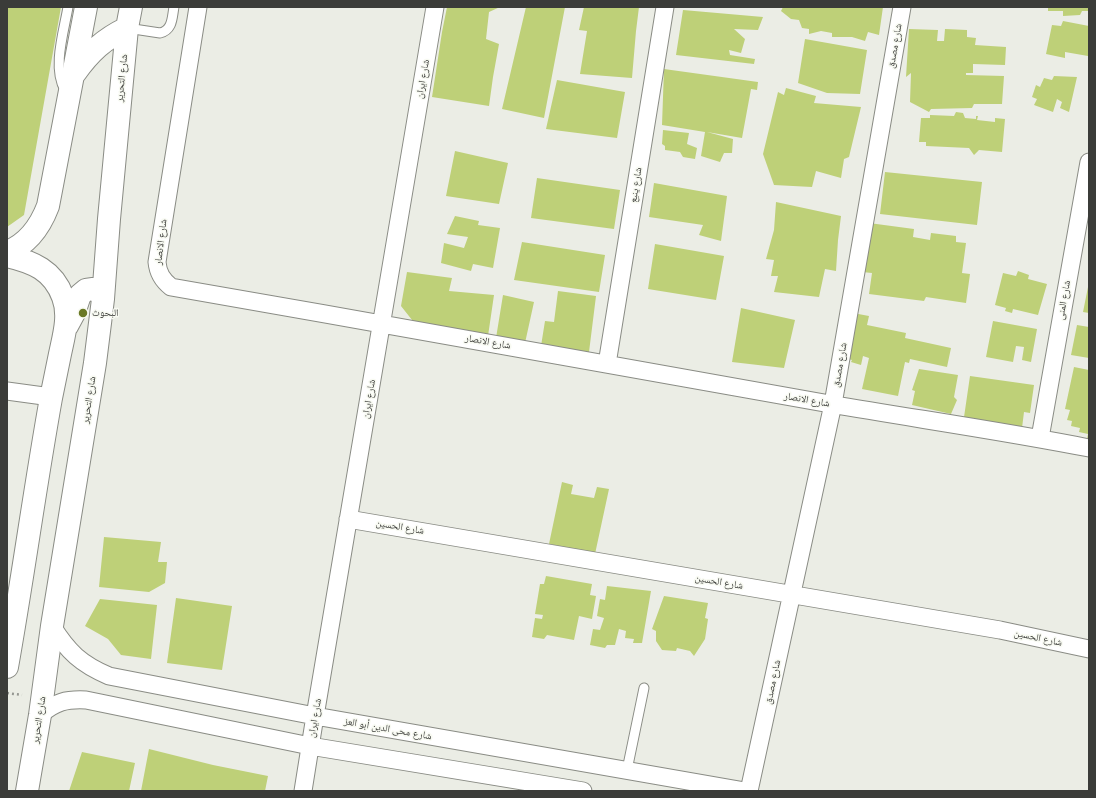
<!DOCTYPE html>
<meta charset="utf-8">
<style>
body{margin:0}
#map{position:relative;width:1096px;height:798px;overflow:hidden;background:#ebede5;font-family:"Fira Sans",sans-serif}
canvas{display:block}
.frame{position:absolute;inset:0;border:8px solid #3b3c39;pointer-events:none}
</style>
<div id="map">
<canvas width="1096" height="798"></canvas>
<div class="frame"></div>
</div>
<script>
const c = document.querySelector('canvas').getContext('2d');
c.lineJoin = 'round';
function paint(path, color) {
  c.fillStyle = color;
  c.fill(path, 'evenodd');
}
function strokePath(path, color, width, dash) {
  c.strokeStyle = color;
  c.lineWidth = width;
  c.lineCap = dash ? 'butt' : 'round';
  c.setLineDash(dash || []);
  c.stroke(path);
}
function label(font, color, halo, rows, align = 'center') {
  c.font = font + ' "Fira Sans","Noto Naskh Arabic",sans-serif';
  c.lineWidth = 3;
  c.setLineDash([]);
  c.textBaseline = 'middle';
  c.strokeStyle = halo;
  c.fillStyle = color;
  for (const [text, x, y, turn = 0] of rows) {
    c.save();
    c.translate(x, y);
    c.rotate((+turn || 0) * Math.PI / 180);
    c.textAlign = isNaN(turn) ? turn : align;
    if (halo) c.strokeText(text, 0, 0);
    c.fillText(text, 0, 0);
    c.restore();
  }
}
paint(new Path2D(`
 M7,7H61L24,215L7,227Z
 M447,7H500L489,12L486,39L499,44L493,77L489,106L432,97L442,32Z
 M526,7H565L544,118L502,109Z
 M584,7H639L636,31L632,78L580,74L587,31L579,30Z
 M783,7H883L879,35L868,32L865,41L852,37H832V33L821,31L809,34V29L802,28L799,20L791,19L781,11Z
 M1048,7H1089V11H1082L1080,15L1063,16V11H1048Z
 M683,10L763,17L758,30L734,29L745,39L741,53L729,50L730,55L755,59L754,64L676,55Z
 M1063,21L1089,26V52L1088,56L1065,52V58L1046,54L1052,25L1061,26Z
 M909,29L938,30L937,41H944L945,29L967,30V37L976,38L975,45L1006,47L1005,65L973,64V73H966V75L1004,76L1002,104H974L972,108L931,109L929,112L910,102L911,73L906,77Z
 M805,39L867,50L860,94L827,93L798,83Z
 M664,69L758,82L757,90L751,89L742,138L707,132L733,139L732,153H724L720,162L701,156L705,132L662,125Z
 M1054,76L1077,77L1069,112L1060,108L1062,102L1057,99L1053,112L1034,105L1037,99L1032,97L1036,85L1040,87L1044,78L1052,80Z
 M557,80L625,92L617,138L546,129Z
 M786,88L816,96L814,103L861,107L849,157L844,159L841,178L816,171L812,187L774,185L763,154L778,92L784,95Z
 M956,112L963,113L965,118L976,119V116H978L977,120L995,122V118L1005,119L1002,152L979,150L974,155L969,148L926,146V142H919L921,118H930V115L954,116Z
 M663,130L689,133L687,144L697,148L695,159L683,157L680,152L665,150V146L662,144Z
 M455,151L508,163L499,204L446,196Z
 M885,172L982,182L977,225L880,214Z
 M537,178L620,190L614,229L531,218Z
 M654,183L727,196L721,241L699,235L703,225L649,217Z
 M776,202L841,216L838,240L836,271L825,269L819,297L774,292L778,276H771L774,260L766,259L774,230Z
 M455,216L479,221L478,225L500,228L493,268L473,264L471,271L441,263L444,243L464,248L468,237L447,234Z
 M869,223L914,229L913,237L930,240L931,233L956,236V242L966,243L962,273L970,274L966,303L926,297L924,301L869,294L872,273L862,272Z
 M522,242L605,255L599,292L514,280Z
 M655,244L724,256L716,300L648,289Z
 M1018,271L1029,275L1028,279L1047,284L1038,315L1013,309L1012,313L1005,311L1006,308L995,305L1003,273L1016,276Z
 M407,272L452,278L449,291L494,295L488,336L416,325L401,306Z
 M1088,287H1089V313L1083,312Z
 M558,291L596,296L589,352L541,346L545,321L554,322Z
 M503,295L534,302L525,343L496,338Z
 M741,308L795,320L784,368L732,362Z
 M853,313L869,316L867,325L906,333L905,338L951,348L947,367L910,359L909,363L905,362L898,396L862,389L869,358L863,356L861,365L851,362L852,360L844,358Z
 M993,321L1037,329L1031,362L1022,360L1024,347L1016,346L1013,362L986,357Z
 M1077,325L1089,327V358L1071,355Z
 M1074,367L1089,370V439H1087L1088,434L1079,432L1080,428L1071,426L1072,421L1067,420L1070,410L1065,409Z
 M919,369L958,375L954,397L957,400L951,414L912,405L915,391L912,390Z
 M970,376L1034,385L1030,413L1024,412L1022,428L963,424Z
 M562,482L573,485L571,494L594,498L597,487L609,489L595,554L549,544Z
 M104,537L161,542L158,562H167L165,583L149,592L99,587Z
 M546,576L592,584L590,595L596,596L592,619L579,616L574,640L547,635L544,639L532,637L535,618L542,619L543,615L535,614L540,584H544Z
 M607,586L651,591L642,643H633L634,639L625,638L626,631L619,629L615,645H607L605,648L590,645L593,629L600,630L604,618L597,616L600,599L605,600Z
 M664,596L708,603L705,618L708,619L705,639L694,656L690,651L677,648L676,651L662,650L656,641V631L652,629Z
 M176,598L232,606L222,670L167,663Z
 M100,599L157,605L151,659L121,655L108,639L85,626Z
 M149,749L213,765L268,776L265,791H141Z
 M82,752L135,763L129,791H69Z`), '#bed078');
const service = new Path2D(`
 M127,28L160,33C173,30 172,17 174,7
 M65,90C52,68 64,31 68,7
 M627,770L644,688`);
const minor = new Path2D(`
 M198,7L157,262C158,273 162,280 171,287C391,325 611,365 830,404C917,419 1003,431 1089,448
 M607,364L665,7
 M7,391L51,397
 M1040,438L1089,162
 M348,519L1000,630L1089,649
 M52,626C68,652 81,664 109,676L315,716L745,791
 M40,715C55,702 66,699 86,700L310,746L583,791
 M303,791L315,716L435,7
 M749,791L833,404L902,7`);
const primary = new Path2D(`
 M75,73C90,52 104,39 127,28
 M7,252C28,244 40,227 48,206L86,7
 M7,256C33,262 53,270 63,297C70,315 64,335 60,354C57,368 54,383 51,398C35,487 23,577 7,667
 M67,326L74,313L80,295L86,290L93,289L99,292L103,299
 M27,791L40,715L52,626L95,363L103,299L109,219L127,28L131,7`);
strokePath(service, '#8a8c85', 11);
strokePath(minor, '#8a8c85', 19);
strokePath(primary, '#8a8c85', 24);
strokePath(new Path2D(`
 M7,693L22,695`), '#969892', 2.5, [2, 3]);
strokePath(service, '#fff', 9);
strokePath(minor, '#fff', 17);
strokePath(primary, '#fff', 22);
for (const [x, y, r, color] of [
 [83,313,5,"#6a7825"]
]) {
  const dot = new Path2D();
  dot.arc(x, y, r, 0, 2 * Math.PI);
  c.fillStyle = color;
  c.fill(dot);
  strokePath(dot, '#f8faf2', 1.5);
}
label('10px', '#3b3c39', '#f8faf2', [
 ["شارع مصدق",895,46,-80],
 ["شارع التحرير",122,78,-84],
 ["شارع ايران",423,79,-80],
 ["شارع ينبع",636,185,-81],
 ["شارع الانصار",161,242,-83],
 ["شارع المنى",1064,300,-80],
 ["شارع الانصار",488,342,10],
 ["شارع مصدق",840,365,-80],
 ["شارع ايران",369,399,-80],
 ["شارع التحرير",89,400,-81],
 ["شارع الانصار",807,400,10],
 ["شارع الحسين",400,527,10],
 ["شارع الحسين",719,582,10],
 ["شارع الحسين",1038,638,12],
 ["شارع مصدق",773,682,-78],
 ["شارع ايران",315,718,-80],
 ["شارع التحرير",39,720,-81],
 ["شارع محى الدين أبو العز",388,729,10]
]);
label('10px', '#3b3c39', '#f8faf2', [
 ["البحوث",92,313]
], 'left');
</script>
